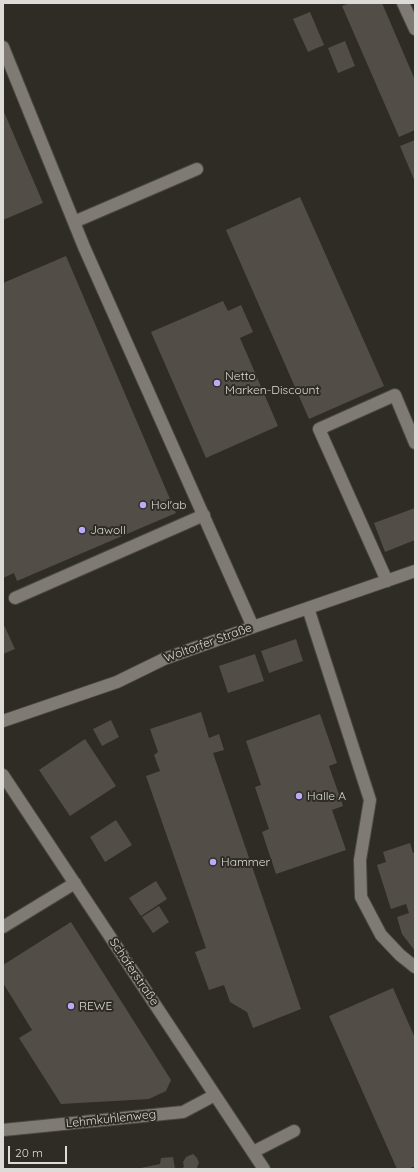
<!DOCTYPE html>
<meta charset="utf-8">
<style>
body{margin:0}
#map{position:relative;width:418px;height:1172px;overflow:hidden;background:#2f2c26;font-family:Quicksand,sans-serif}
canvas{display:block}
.frame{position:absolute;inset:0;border:4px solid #dddbd7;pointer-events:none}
.scale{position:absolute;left:8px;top:1146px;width:59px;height:18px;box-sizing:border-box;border:2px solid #dddbd7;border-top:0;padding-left:5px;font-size:12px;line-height:14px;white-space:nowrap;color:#dddbd7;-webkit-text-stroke:3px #2f2c26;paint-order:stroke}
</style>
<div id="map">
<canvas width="418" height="1172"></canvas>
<div class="frame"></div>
<div class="scale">20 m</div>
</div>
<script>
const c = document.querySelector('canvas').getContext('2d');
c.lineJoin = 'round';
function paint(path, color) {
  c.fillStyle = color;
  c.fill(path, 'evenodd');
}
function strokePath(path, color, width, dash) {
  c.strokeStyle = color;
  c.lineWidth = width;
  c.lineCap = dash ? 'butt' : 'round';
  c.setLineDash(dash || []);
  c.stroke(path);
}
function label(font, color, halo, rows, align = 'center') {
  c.font = font + ' Quicksand,sans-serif';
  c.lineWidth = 4;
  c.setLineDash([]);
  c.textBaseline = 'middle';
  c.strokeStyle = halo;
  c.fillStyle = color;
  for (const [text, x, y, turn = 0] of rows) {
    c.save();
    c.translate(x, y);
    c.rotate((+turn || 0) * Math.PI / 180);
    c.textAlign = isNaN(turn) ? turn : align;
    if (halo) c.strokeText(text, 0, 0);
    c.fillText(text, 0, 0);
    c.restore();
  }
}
paint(new Path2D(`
 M350,3H382L415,80V130L399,137L342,6Z
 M310,12L324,45L308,52L293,19Z
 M345,41L355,66L338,73L328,48Z
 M4,112L43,203L3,220V113Z
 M415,140V182L400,146Z
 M300,197L384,386L309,419L226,230Z
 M66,256L176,513L17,581L14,573L3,578V283Z
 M223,301L228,311L241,305L253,332L240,338L278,426L206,458L151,332Z
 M415,508V540L385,552L374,523Z
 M3,623L15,649L3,654Z
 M296,639L303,661L269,673L261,651Z
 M255,654L264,681L228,693L219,666Z
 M201,712L209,738L219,734L224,750L213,753L301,1009L253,1028L247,1012L230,1002L224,985L209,990L195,952L206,948L146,776L160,771L154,755L158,752L150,729Z
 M320,714L337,763L329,766L343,806L332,810L346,850L276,874L262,832L269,829L255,787L261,785L246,741Z
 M111,720L119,737L102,746L93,729Z
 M85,739L116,786L70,816L39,770Z
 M116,820L132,845L105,862L90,837Z
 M410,843L413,853L415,852V951L402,934L397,917L409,913L406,904L391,909L377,865L386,862L383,852Z
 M156,881L167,899L141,916L129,898Z
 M159,906L169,922L153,933L142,917Z
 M71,922L171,1080L166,1091L149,1099L61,1104L19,1038L32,1030L3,983V965Z
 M393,988L415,1038V1166L408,1169H397L329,1016Z
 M193,1154L197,1158L199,1163L197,1167L198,1169H180L184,1167L183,1162L186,1157Z
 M173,1157L175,1169H136L160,1164L161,1158Z`), '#524e47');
const minor = new Path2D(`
 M403,3L415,29
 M3,47L84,247L253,627
 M74,222L197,169
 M387,581L319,429L395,395L415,443
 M15,598L204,515
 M308,608L370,800L360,860L361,897L381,935L400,955L415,967
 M3,721L117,682L164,659L253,627L415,571
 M3,775L264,1169
 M3,927L75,883
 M3,1130L183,1112L215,1095
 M253,1152L294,1131`);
strokePath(minor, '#4a4843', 14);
strokePath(minor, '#7f7b74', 12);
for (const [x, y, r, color] of [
 [217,383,4,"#b9abf7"],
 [143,505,4,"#b9abf7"],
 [82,530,4,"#b9abf7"],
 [299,796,4,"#b9abf7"],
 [213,862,4,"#b9abf7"],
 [71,1006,4,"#b9abf7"]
]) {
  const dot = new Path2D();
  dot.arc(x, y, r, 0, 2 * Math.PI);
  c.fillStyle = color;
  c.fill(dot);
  strokePath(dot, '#2f2c26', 1.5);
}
label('12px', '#dddbd7', '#2f2c26', [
 ["Netto",225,376],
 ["Marken-Discount",225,390],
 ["Hol'ab",151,505],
 ["Jawoll",90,530],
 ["Halle A",307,796],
 ["Hammer",221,862],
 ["REWE",79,1006]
], 'left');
label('12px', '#dddbd7', '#2f2c26', [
 ["Woltorfer Straße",208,643,-20],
 ["Schäferstraße",134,972,56],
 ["Lehmkuhlenweg",111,1119,-6]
]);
</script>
